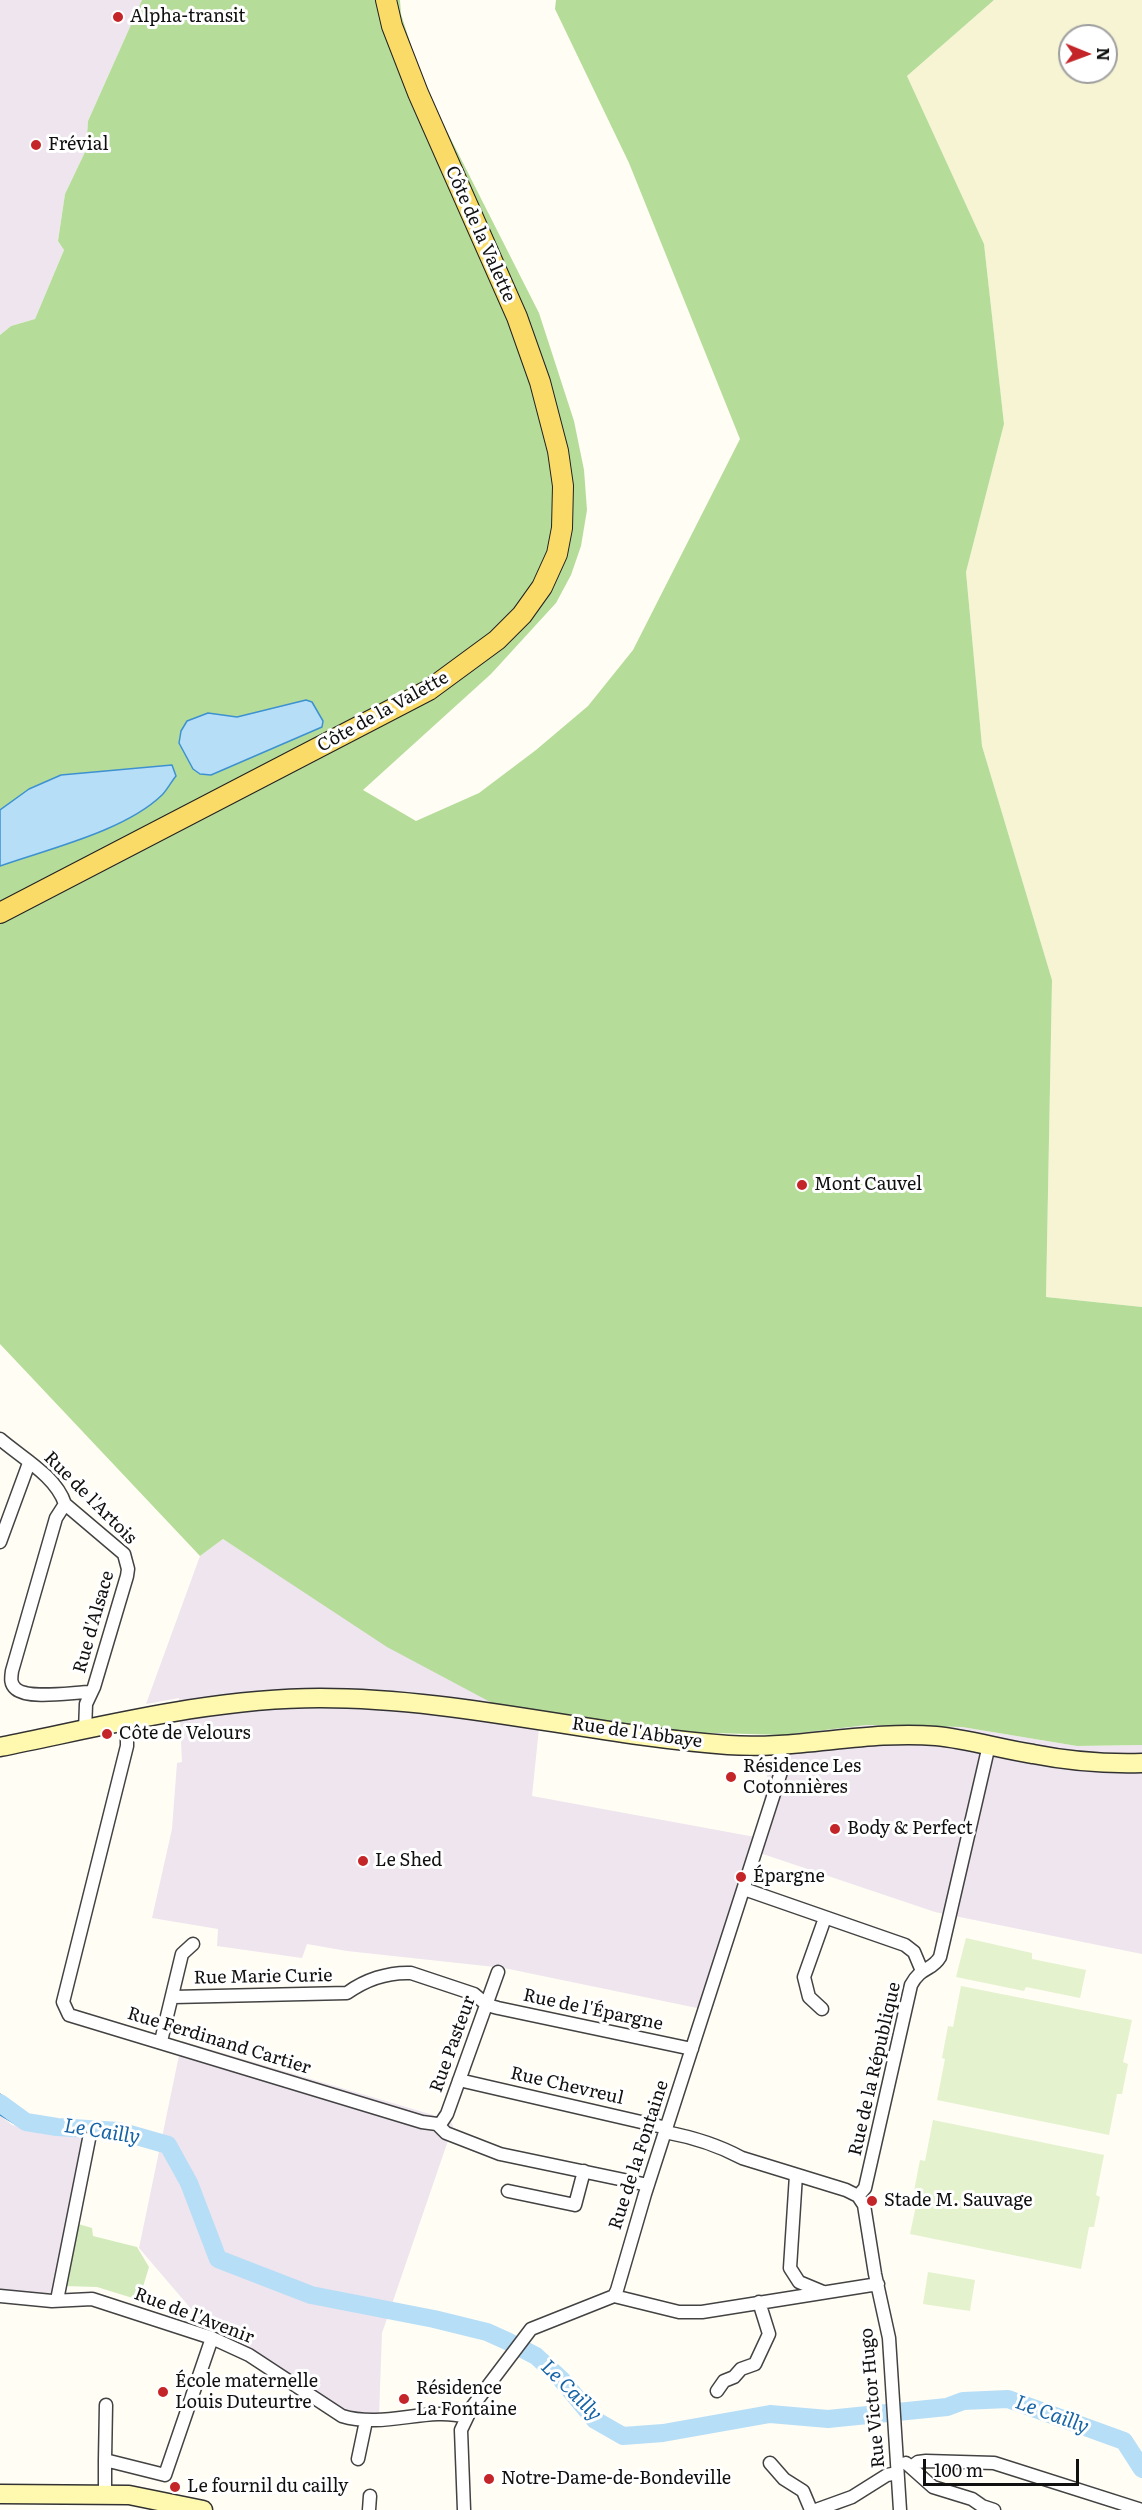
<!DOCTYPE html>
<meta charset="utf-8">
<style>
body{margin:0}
#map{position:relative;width:1142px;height:2510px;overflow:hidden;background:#fffdf4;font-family:Literata,serif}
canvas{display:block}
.north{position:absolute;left:1058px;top:24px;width:60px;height:60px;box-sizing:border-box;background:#fff;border:2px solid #9f9f9f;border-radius:50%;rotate:91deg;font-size:16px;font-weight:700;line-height:24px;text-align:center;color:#101010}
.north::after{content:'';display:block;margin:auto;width:21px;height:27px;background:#c42528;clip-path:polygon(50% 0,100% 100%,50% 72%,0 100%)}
.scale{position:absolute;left:923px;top:2459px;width:156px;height:27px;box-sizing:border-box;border:3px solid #101010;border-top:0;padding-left:8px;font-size:18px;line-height:21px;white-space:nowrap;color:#101010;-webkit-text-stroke:4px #fff;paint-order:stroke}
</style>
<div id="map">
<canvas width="1142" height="2510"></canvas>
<div class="north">N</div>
<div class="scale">100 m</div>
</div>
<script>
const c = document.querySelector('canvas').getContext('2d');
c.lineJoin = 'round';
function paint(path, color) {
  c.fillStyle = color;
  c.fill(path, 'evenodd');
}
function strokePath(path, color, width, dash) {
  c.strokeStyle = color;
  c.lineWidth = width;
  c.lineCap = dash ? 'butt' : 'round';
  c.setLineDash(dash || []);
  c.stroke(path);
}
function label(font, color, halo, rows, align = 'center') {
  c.font = font + ' Literata,serif';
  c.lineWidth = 6;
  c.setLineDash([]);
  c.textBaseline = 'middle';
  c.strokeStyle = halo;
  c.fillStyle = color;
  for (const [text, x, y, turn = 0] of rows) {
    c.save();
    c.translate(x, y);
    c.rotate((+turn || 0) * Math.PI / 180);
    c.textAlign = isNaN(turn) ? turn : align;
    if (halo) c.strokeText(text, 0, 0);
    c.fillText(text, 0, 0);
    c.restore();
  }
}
paint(new Path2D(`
 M0,0H142L88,121L86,150L65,194L58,241L64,250L35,319L11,326L0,335Z
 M223,1539L273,1571L539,1728L532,1796L755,1837L702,2009L504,1968L347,1951L307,1944L302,1958L217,1946L218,1929L152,1918L172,1829L177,1763L182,1762L179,1698L146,1704L200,1556Z
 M867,1725L962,1727L1077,1746L1142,1745V1954L935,1912L757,1852L769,1761L783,1735Z
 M182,2041L450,2120L453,2126L382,2333L379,2415L346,2411L296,2379L216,2338L139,2248Z
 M0,2115L12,2125L37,2131L86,2135L53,2291L45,2295L0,2293Z`), '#eee5ee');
paint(new Path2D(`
 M994,0H1142V1307L1046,1297L1052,980L982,746L966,572L1004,424L984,244L907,76ZM1070,36H1106V72H1070Z`), '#f6f4d3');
paint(new Path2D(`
 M75,2223L92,2228L93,2236L137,2247L149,2267L139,2300L97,2287L63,2286Z`), '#d3ebbc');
paint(new Path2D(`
 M142,0H400L401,14L424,86L539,313L574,421L584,470L587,510L581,546L571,575L556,603L491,674L363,790L416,821L479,793L536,750L588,706L633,650L740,439L629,163L555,9L556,0H994L907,76L984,244L1004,424L966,572L982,746L1052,980L1046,1297L1142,1307V1745L1077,1746L962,1727L867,1725L783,1735L539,1728L387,1647L223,1539L200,1556L0,1344V335L11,326L35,319L64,250L58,241L65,194L86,150L88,121Z`), '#b6dc9a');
paint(new Path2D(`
 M966,1938L1032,1953V1959L1086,1970L1080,1998L1026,1987L1024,1991L956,1977Z
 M961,1986L1132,2020L1123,2062L1128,2064L1122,2094H1117L1109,2135L937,2100L945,2059L942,2058L948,2026L953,2027Z
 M933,2120L1104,2155L1096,2195L1100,2197L1094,2227H1089L1081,2269L910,2234L919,2192L914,2191L920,2160L925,2161Z
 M928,2272L975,2280L970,2311L923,2304Z`), '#e4f2ce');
const water = new Path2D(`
 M306,700L312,702L323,721L322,727L211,775L200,774L193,769L179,743L181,731L187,721L208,713L237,717Z
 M172,765L176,776C171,782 167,790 162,795C125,831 48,849 0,866V810L29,789L61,775Z
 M0,2094L21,2111L17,2125L0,2115Z`);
paint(water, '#b7def7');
strokePath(water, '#3d91d0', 1.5);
strokePath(new Path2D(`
 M0,2103L26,2122L57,2127L119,2131L168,2145L189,2183L218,2259L311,2295L434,2319L487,2332L507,2341L536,2356L561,2379L595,2420L623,2436L663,2433L770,2414L828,2419L947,2407L963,2401L1008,2399L1124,2441L1142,2469`), '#b7def7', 18);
const street = new Path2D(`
 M0,1439C22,1458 56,1476 65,1504L124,1554L128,1569L127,1576L94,1687L86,1704L85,1731
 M65,1504L56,1518L12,1671C11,1678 10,1684 16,1689C29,1700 74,1692 91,1692
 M0,1542L29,1463
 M123,1722L127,1736V1746L63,2002L69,2015L422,2122L437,2124L446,2133L500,2154L648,2185
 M744,1889L905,1945L914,1952L922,1971
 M173,1997L347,1993C365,1980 388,1972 411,1973L474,1994L487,2005L498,2008L692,2049
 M822,2009L809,1997L804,1977L825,1918
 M161,2041L182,1954L193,1944
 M459,2080L667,2128
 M437,2124L441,2123L447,2114L498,1972
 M665,2132C692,2137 718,2145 742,2158L846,2190L858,2196L864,2205L875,2274L889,2338L900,2510
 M796,2175L790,2268L799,2282L823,2292
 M508,2191L575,2205L584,2171
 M858,2196L865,2188L911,1985C921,1966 932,1971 940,1957L989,1745
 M0,2296L52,2301L92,2299L212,2338L249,2355L342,2416C385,2429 428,2406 466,2417
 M614,2296L679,2312H702L878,2284
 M57,2300L89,2139
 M717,2391L724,2381L734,2377L741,2369L755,2364L769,2334L759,2302
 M358,2459L366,2421
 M105,2460L106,2405
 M770,2463L784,2479L803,2491L811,2510
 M906,2463L933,2487L972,2499L982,2506L994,2510
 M911,2467L918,2462L926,2461L994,2463L1142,2510
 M105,2495V2460L165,2475L212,2338
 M369,2510L370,2496
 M464,2510L461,2430L472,2407L531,2329L614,2296L617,2290L645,2194L781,1772L780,1745
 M816,2510L852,2497L887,2475L897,2473`);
const secondary = new Path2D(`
 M0,1747C105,1726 212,1698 320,1698C458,1698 591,1735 728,1745C797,1750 867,1730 936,1736C968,1739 1000,1749 1033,1754C1068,1761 1106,1764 1142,1763
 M0,2494L129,2495L203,2510`);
const primary = new Path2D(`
 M0,913L429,690L497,640L522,615L542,587L557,554L562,528L563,486L558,451L540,382L517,317L418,93L392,26L386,0`);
strokePath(street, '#434343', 15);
strokePath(secondary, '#323232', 21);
strokePath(primary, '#212121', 22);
strokePath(street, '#fff', 12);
strokePath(secondary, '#fff8af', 18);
strokePath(primary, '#fadb68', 20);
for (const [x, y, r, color] of [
 [118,17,6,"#c42528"],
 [36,145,6,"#c42528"],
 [802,1185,6,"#c42528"],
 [107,1734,6,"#c42528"],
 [731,1777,6,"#c42528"],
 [835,1829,6,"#c42528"],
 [363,1861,6,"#c42528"],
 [741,1877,6,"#c42528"],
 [872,2201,6,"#c42528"],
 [163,2392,6,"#c42528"],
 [404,2399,6,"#c42528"],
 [489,2479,6,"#c42528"],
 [175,2487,6,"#c42528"]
]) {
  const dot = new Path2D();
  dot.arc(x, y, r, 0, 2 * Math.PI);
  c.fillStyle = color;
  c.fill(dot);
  strokePath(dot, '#fff', 2);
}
label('18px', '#101010', '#fff', [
 ["Alpha-transit",130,17],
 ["Frévial",48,145],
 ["Mont Cauvel",814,1185],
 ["Côte de Velours",119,1734],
 ["Résidence Les",743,1767],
 ["Cotonnières",743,1788],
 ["Body & Perfect",847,1829],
 ["Le Shed",375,1861],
 ["Épargne",753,1877],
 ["Stade M. Sauvage",884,2201],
 ["École maternelle",175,2382],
 ["Louis Duteurtre",175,2403],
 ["Résidence",416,2389],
 ["La Fontaine",416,2410],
 ["Notre-Dame-de-Bondeville",501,2479],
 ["Le fournil du cailly",187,2487]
], 'left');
label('18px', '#101010', '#fff', [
 ["Côte de la Valette",480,234,66],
 ["Côte de la Valette",383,712,-29],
 ["Rue de l'Artois",90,1498,45],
 ["Rue d'Alsace",94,1622,-74],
 ["Rue de l'Abbaye",637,1733,8],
 ["Rue Marie Curie",263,1977,-1],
 ["Rue de l'Épargne",593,2010,12],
 ["Rue Ferdinand Cartier",219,2041,17],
 ["Rue Pasteur",453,2044,-70],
 ["Rue de la République",875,2069,-77],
 ["Rue Chevreul",567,2086,13],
 ["Rue de la Fontaine",639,2155,-72],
 ["Rue de l'Avenir",194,2316,21],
 ["Rue Victor Hugo",873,2398,-95]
]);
label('italic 20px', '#1663a6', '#fff', [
 ["Le Cailly",102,2132,9],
 ["Le Cailly",571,2391,45],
 ["Le Cailly",1052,2415,20]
]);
</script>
